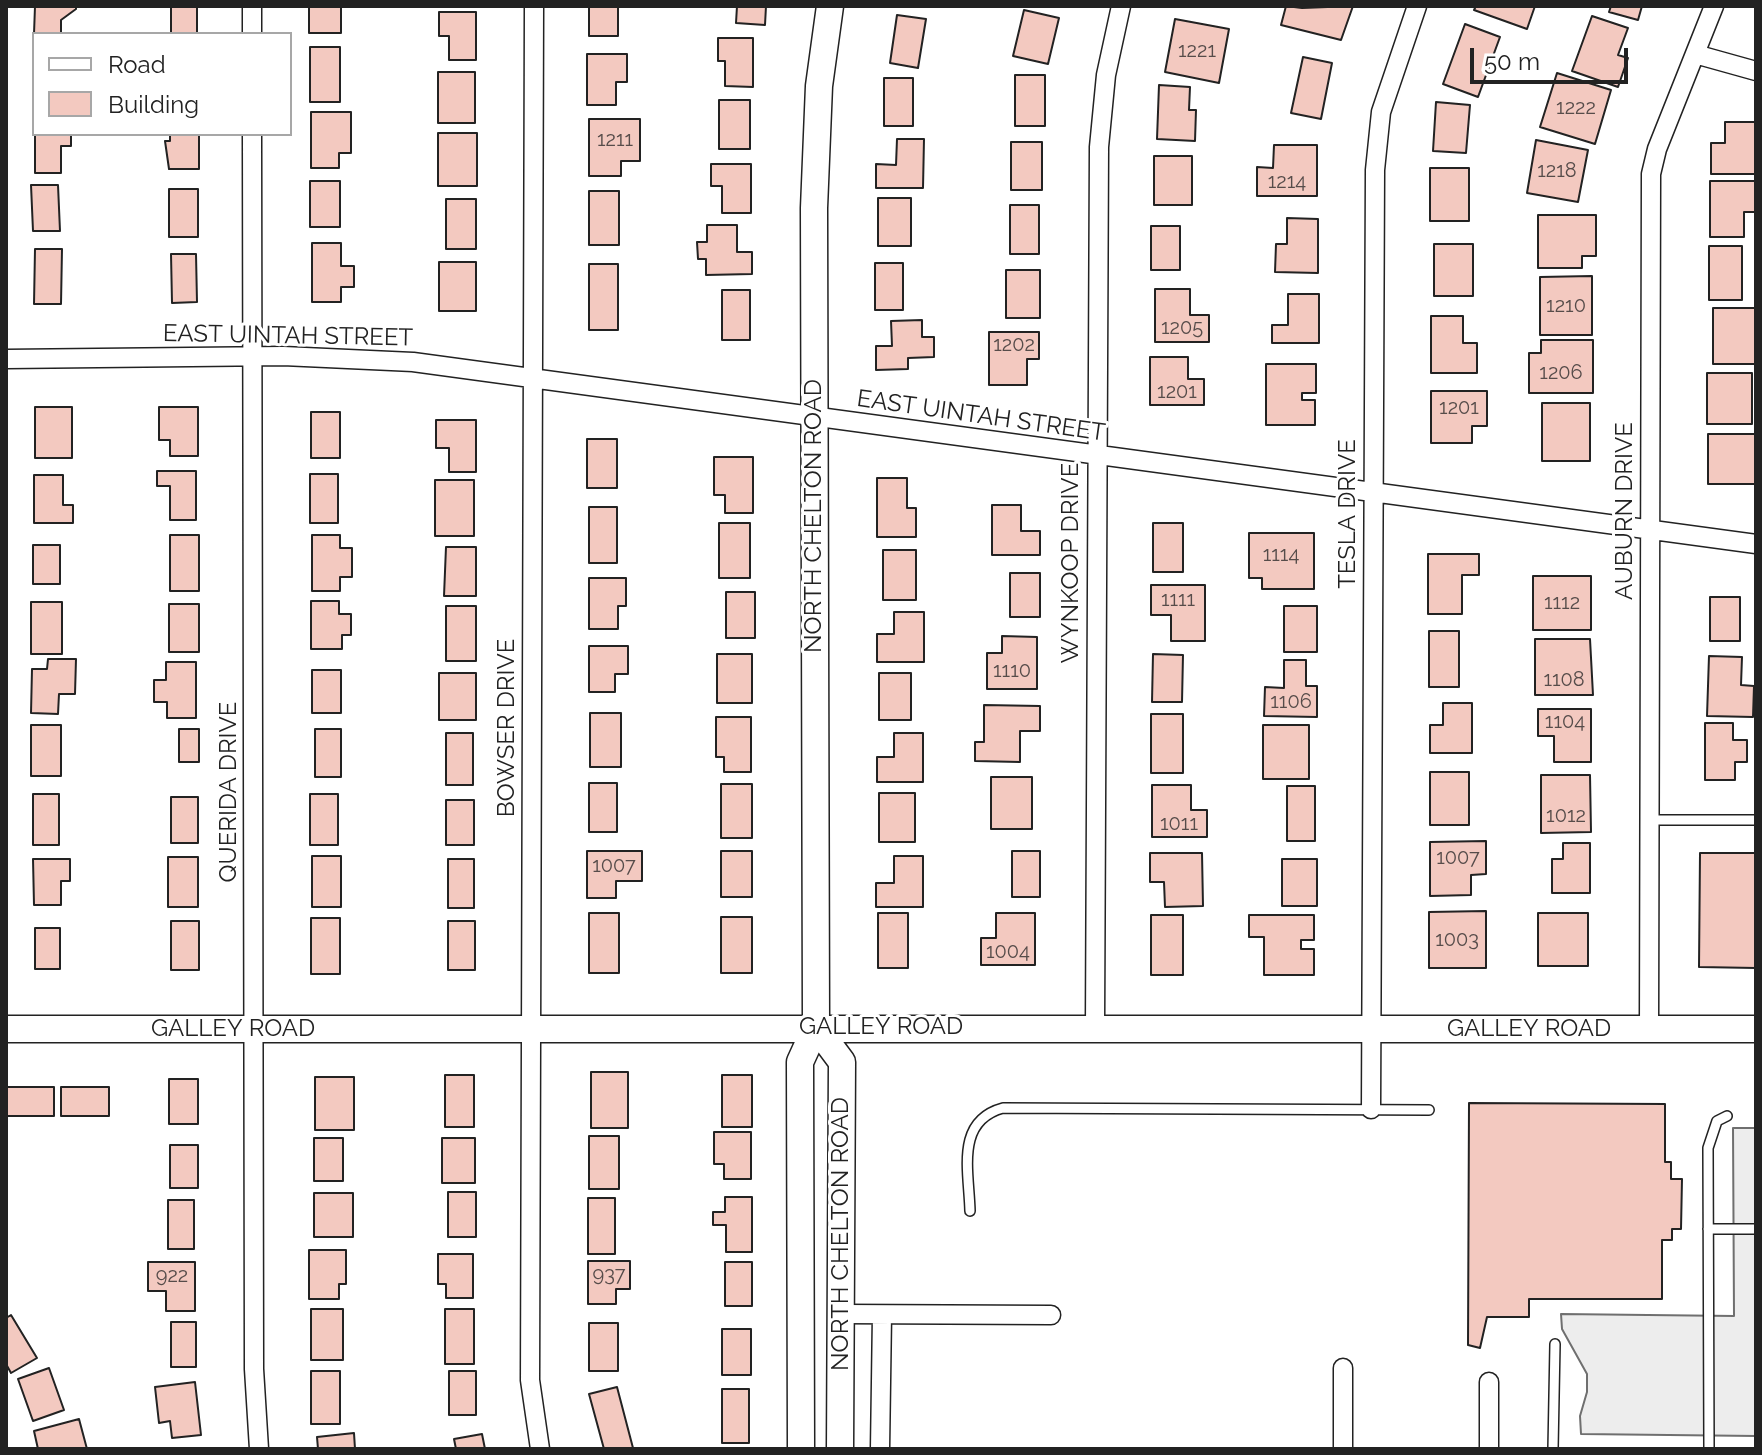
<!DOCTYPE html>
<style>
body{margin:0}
#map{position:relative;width:1762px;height:1455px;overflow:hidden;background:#fff;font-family:Raleway,sans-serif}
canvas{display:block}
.frame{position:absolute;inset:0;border:8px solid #222;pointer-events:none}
.legend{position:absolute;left:32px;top:32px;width:260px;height:104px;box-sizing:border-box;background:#fff;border:2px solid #a7a7a7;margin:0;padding:10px 14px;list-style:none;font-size:24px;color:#222}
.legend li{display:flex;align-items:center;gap:16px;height:40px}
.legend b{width:40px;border:2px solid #a7a7a7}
.scale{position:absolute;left:1470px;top:48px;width:158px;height:36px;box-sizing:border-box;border:4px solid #222;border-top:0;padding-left:10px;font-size:24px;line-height:28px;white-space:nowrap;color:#222;-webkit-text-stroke:6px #fff;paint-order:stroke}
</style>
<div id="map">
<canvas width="1762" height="1455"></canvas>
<div class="frame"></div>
<ul class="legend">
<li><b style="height:10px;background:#fff"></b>Road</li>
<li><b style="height:22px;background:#f3c9c0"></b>Building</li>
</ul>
<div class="scale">50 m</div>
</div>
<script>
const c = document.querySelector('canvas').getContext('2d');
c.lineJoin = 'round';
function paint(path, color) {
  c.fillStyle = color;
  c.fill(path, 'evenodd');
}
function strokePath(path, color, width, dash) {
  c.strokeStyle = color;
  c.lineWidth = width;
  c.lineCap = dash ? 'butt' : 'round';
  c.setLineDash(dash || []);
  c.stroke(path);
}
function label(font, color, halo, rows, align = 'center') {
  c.font = font + ' Raleway,sans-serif';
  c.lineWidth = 6;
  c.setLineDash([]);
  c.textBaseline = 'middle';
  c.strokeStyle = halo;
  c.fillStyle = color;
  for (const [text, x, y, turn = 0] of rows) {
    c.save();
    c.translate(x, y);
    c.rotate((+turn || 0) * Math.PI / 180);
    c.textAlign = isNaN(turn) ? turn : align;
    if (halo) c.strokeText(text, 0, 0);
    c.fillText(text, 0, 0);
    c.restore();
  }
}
const parking = new Path2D(`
 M1733,1128H1756V1436L1581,1434L1580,1416L1587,1392V1374L1562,1329L1561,1314L1734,1316Z`);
paint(parking, '#ededed');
strokePath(parking, '#6f6f6f', 2);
const building = new Path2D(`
 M35,6H76V9L61,20V34H34Z
 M171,6H197V34H171Z
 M309,6H341V33H309Z
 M589,6H618V36H589Z
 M737,6H766L765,25L736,23Z
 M1286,6L1302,8L1353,6L1341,40L1281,25Z
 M1476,6H1535L1527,29L1474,10Z
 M1611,6H1642L1638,20L1609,12Z
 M1024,10L1059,18L1048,64L1013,56Z
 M439,12H476V60H449V36H439Z
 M897,15L926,19L918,68L890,63Z
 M1592,16L1628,28L1618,55L1628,58L1618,87L1572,71Z
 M1175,19L1229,29L1219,83L1165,72Z
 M1465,24L1500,37L1478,97L1443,84Z
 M718,38H753V87L725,86V61H718Z
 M310,47H340V102H310Z
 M587,54H627V82H616V105H587Z
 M1303,57L1332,63L1321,119L1291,113Z
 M438,72H475V123H438Z
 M1557,73L1611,90L1595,144L1540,127Z
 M1015,75H1045V126H1015Z
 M884,78H913V126H884Z
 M1159,85L1190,87L1189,110H1196L1195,141L1157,139Z
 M719,100H750V149H719Z
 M1436,102L1470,105L1466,153L1433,151Z
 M311,112H351V153H339V168H311Z
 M589,119H640V161H621V176H589Z
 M1725,122H1756V174H1711V143H1725Z
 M438,133H477V186H438Z
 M35,134H71V146H61V173H35Z
 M170,134H199V169H169L165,141H170Z
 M897,139H924L923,188H876V164L896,165Z
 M1536,140L1588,150L1578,202L1527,193Z
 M1011,142H1042V190H1011Z
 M1274,145H1317V196H1257V167L1273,168Z
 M1154,156H1192V205H1154Z
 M711,164H751V213H722V186H711Z
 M1430,168H1469V221H1430Z
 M310,181H340V227H310Z
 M1710,181H1756V212H1744V237H1710Z
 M31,185H58L60,231H33Z
 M169,189H198V237H169Z
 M589,191H619V245H589Z
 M878,198H911V246H878Z
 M446,199H476V249H446Z
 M1010,205H1039V254H1010Z
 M1538,215H1596V256H1582V268H1538Z
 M1287,218L1318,219V273L1275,272L1276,244H1287Z
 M707,225H737V252H752V274L706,275V259H698L697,242H707Z
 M1151,226H1180V270H1151Z
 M312,243H341V266H354V287H341V302H312Z
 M1434,244H1473V296H1434Z
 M1709,246H1742V300H1709Z
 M35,249H62L61,304H34Z
 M171,254H196L197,302L172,303Z
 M439,262H476V311H439Z
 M875,263H903V310H875Z
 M589,264H618V330H589Z
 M1006,270H1040V318H1006Z
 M1592,276V335H1540V277Z
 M1155,289H1190V315H1209V342H1155Z
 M722,290H750V340H722Z
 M1288,294H1319V343H1272V325H1288Z
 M1713,308H1756V364H1713Z
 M1431,316H1463V343H1477V373H1431Z
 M922,320V337H934V357L908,358V369L876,370V346H892L891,321Z
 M989,332H1039V359H1027V385H989Z
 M1541,340H1593V393H1529V353H1541Z
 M1150,357H1188V379H1204V405H1150Z
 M1266,364H1316V393H1302V400H1315V425H1266Z
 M1707,373H1752V424H1707Z
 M1431,391H1487V426H1472V443H1431Z
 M1542,403H1590V461H1542Z
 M35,407H72V458H35Z
 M159,407H198V456H170V440H159Z
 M311,412H340V458H311Z
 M436,420H476V472H449V448H436Z
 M1708,434H1756V484H1708Z
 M587,439H617V488H587Z
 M714,457H753V513H725V495H714Z
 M157,471H196V520H170V486H157Z
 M310,474H338V523H310Z
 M34,475H63V505H73V523H34Z
 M877,478H907V508H916V537H877Z
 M435,480H474V536H435Z
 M992,505H1021V531H1040V555H992Z
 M589,507H617V563H589Z
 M719,523H750V578H719Z
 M1153,523H1183V572H1153Z
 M1249,533H1314V589H1262V578H1249Z
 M170,535H199V591H170Z
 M312,535H340V548H352V577H340V591H312Z
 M33,545H60V584H33Z
 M446,547H476V596H444Z
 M883,550H916V600H883Z
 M1428,554H1479V575H1462V614H1428Z
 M1010,573H1040V617H1010Z
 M1533,576H1591V630H1533Z
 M589,578H626V606H618V629H589Z
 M1151,585H1205V641H1171V615H1151Z
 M726,592H755V638H726Z
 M1710,597H1740V641H1710Z
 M311,601H339V614H351V635H342V649H311Z
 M31,602H62V654H31Z
 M169,604H199V652H169Z
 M446,606H476V661H446Z
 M1284,606H1317V652H1284Z
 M894,612H924V662H877V634H894Z
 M1429,631H1459V687H1429Z
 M1002,636L1037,637V689H987V653H1002Z
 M1535,639H1590L1593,695H1535Z
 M589,646H628V674H615V692H589Z
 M717,654H752V703H717Z
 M1153,654L1183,655L1182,702H1152Z
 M1709,656L1742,657L1741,685L1754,686L1753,717L1707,716Z
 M48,659H76L75,694H59L58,714L31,713L32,669H47Z
 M1284,660H1306V686H1317V717L1264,716L1265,687L1284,688Z
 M166,662H196V718H167V702H154V680H166Z
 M312,670H341V713H312Z
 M439,673H476V720H439Z
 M879,673H911V720H879Z
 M1443,703H1472V753H1430V725H1443Z
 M984,705L1040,706V731H1020V762L975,761V742H984Z
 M1538,709H1591V762H1554V736H1538Z
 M590,713H621V767H590Z
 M1151,714H1183V773H1151Z
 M716,717H751V772H724V757H716Z
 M1705,723H1733V740H1747V762H1735V780H1705Z
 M31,725H61V776H31Z
 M1263,725H1309V779H1263Z
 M179,729H199V762H179Z
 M315,729H341V777H315Z
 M446,733H473V785H446Z
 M894,733H923V782H877V757H894Z
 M1430,772H1469V825H1430Z
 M1541,775H1590L1591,832L1541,833Z
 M991,777H1032V829H991Z
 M589,783H617V832H589Z
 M721,784H752V838H721Z
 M1152,785H1191V810H1207V837H1152Z
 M1287,786H1315V841H1287Z
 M879,793H915V842H879Z
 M33,794H59V845H33Z
 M310,794H338V845H310Z
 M171,797H198V843H171Z
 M446,800H474V845H446Z
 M1486,841V874L1471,875V895L1430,896V842Z
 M1563,843H1590V893H1552V859H1563Z
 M587,851H642V881H616V898H587Z
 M721,851H752V897H721Z
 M1012,851H1040V897H1012Z
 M1150,853H1202L1203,906L1165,907L1164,882H1150Z
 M1700,853H1756V968L1699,967Z
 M312,856H341V907H312Z
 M894,856H923V907H876V883H894Z
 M168,857H198V907H168Z
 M33,859H70V881H61V905H34Z
 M448,859H474V908H448Z
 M1282,859H1317V906H1282Z
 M1486,911V968H1429V912Z
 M589,913H619V973H589Z
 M878,913H908V968H878Z
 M996,913H1035V965H981V938H996Z
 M1538,913H1588V966H1538Z
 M1151,915H1183V975H1151Z
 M1249,915H1314V940H1301V949H1314V975H1264V937H1249Z
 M721,917H752V973H721Z
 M311,918H340V974H311Z
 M171,921H199V970H171Z
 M448,921H475V970H448Z
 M35,928H60V969H35Z
 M591,1072H628V1128H591Z
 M445,1075H474V1127H445Z
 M722,1075H752V1127H722Z
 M315,1077H354V1130H315Z
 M169,1079H198V1124H169Z
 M6,1087H54V1116H6Z
 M61,1087H109V1116H61Z
 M1469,1103L1665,1104V1162H1671V1179H1682L1681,1229H1672V1240H1662V1299H1529V1317H1487L1480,1348L1468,1345Z
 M714,1132H751V1179H724V1164H714Z
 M589,1136H619V1189H589Z
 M314,1138H343V1181H314Z
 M442,1138H475V1183H442Z
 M170,1145H198V1188H170Z
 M448,1192H476V1237H448Z
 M314,1193H353V1237H314Z
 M725,1197H752V1252H726V1225H713V1212H725Z
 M588,1198H615V1254H588Z
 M168,1200H194V1249H168Z
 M309,1250H346V1284H339V1299H309Z
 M438,1254H473V1298H446V1284H438Z
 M588,1261H630V1289H616V1304H588Z
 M148,1262H195V1311H166V1291H148Z
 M725,1262H752V1306H725Z
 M311,1309H343V1360H311Z
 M445,1309H474V1364H445Z
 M11,1315L37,1358L11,1373L6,1364V1318Z
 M171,1322H196V1367H171Z
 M589,1323H618V1371H589Z
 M722,1329H751V1375H722Z
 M49,1368L64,1410L33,1421L18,1379Z
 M311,1371H340V1424H311Z
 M449,1371H476V1415H449Z
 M195,1382L201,1435L172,1438L170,1421L159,1423L155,1387Z
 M617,1387L633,1448L604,1449L589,1394Z
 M722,1389H749V1443H722Z
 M79,1419L87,1449H38L34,1431Z
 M354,1433L355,1449H318L317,1437Z
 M482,1434L485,1449H456L454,1439Z`);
paint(building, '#f3c9c0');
strokePath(building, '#222', 2);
const lane = new Path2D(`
 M1649,820H1756
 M970,1211C969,1171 955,1121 1003,1108L1429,1110
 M1708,1229H1756
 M1553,1449L1555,1344
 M1709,1449L1708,1148L1717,1121L1727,1116`);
const street = new Path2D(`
 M252,6V34
 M534,6L530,1380L540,1449
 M1695,54L1756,71
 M252,134L254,1369L259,1449
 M6,359L283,356L413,362L1756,544
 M1095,1026L1099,147L1106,75L1121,6
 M1649,1028L1651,174L1657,149L1714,6
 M1371,1109L1375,170L1381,112L1417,6
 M842,1314L1051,1315
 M1343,1368V1449
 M880,1449L882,1315
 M1489,1449V1382`);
const secondary = new Path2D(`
 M816,1027L842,1062L840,1449
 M6,1029H1756
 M801,1449L800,1062L816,1027L814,208L819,86L830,6`);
strokePath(lane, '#222', 12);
strokePath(street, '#222', 21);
strokePath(secondary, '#222', 29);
strokePath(lane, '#fff', 9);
strokePath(street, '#fff', 18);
strokePath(secondary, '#fff', 26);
label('20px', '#564c4a', null, [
 ["1221",1197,51],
 ["1222",1576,108],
 ["1211",615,140],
 ["1218",1557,171],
 ["1214",1287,182],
 ["1210",1566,306],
 ["1205",1182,328],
 ["1202",1014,345],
 ["1206",1561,373],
 ["1201",1177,392],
 ["1201",1459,408],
 ["1114",1281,555],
 ["1111",1178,600],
 ["1112",1562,603],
 ["1110",1012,671],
 ["1108",1564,680],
 ["1106",1291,702],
 ["1104",1565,722],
 ["1012",1566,816],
 ["1011",1179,824],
 ["1007",1458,858],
 ["1007",614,866],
 ["1003",1457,940],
 ["1004",1008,952],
 ["937",609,1275],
 ["922",172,1276]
]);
label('24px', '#222', '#fff', [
 ["EAST UINTAH STREET",288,336,1],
 ["EAST UINTAH STREET",981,416,8],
 ["AUBURN DRIVE",1625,511,-90],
 ["TESLA DRIVE",1348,514,-90],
 ["NORTH CHELTON ROAD",814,516,-90],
 ["WYNKOOP DRIVE",1071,563,-90],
 ["BOWSER DRIVE",507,728,-90],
 ["QUERIDA DRIVE",229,792,-90],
 ["GALLEY ROAD",881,1027],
 ["GALLEY ROAD",233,1029],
 ["GALLEY ROAD",1529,1029],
 ["NORTH CHELTON ROAD",841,1234,-90]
]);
</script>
